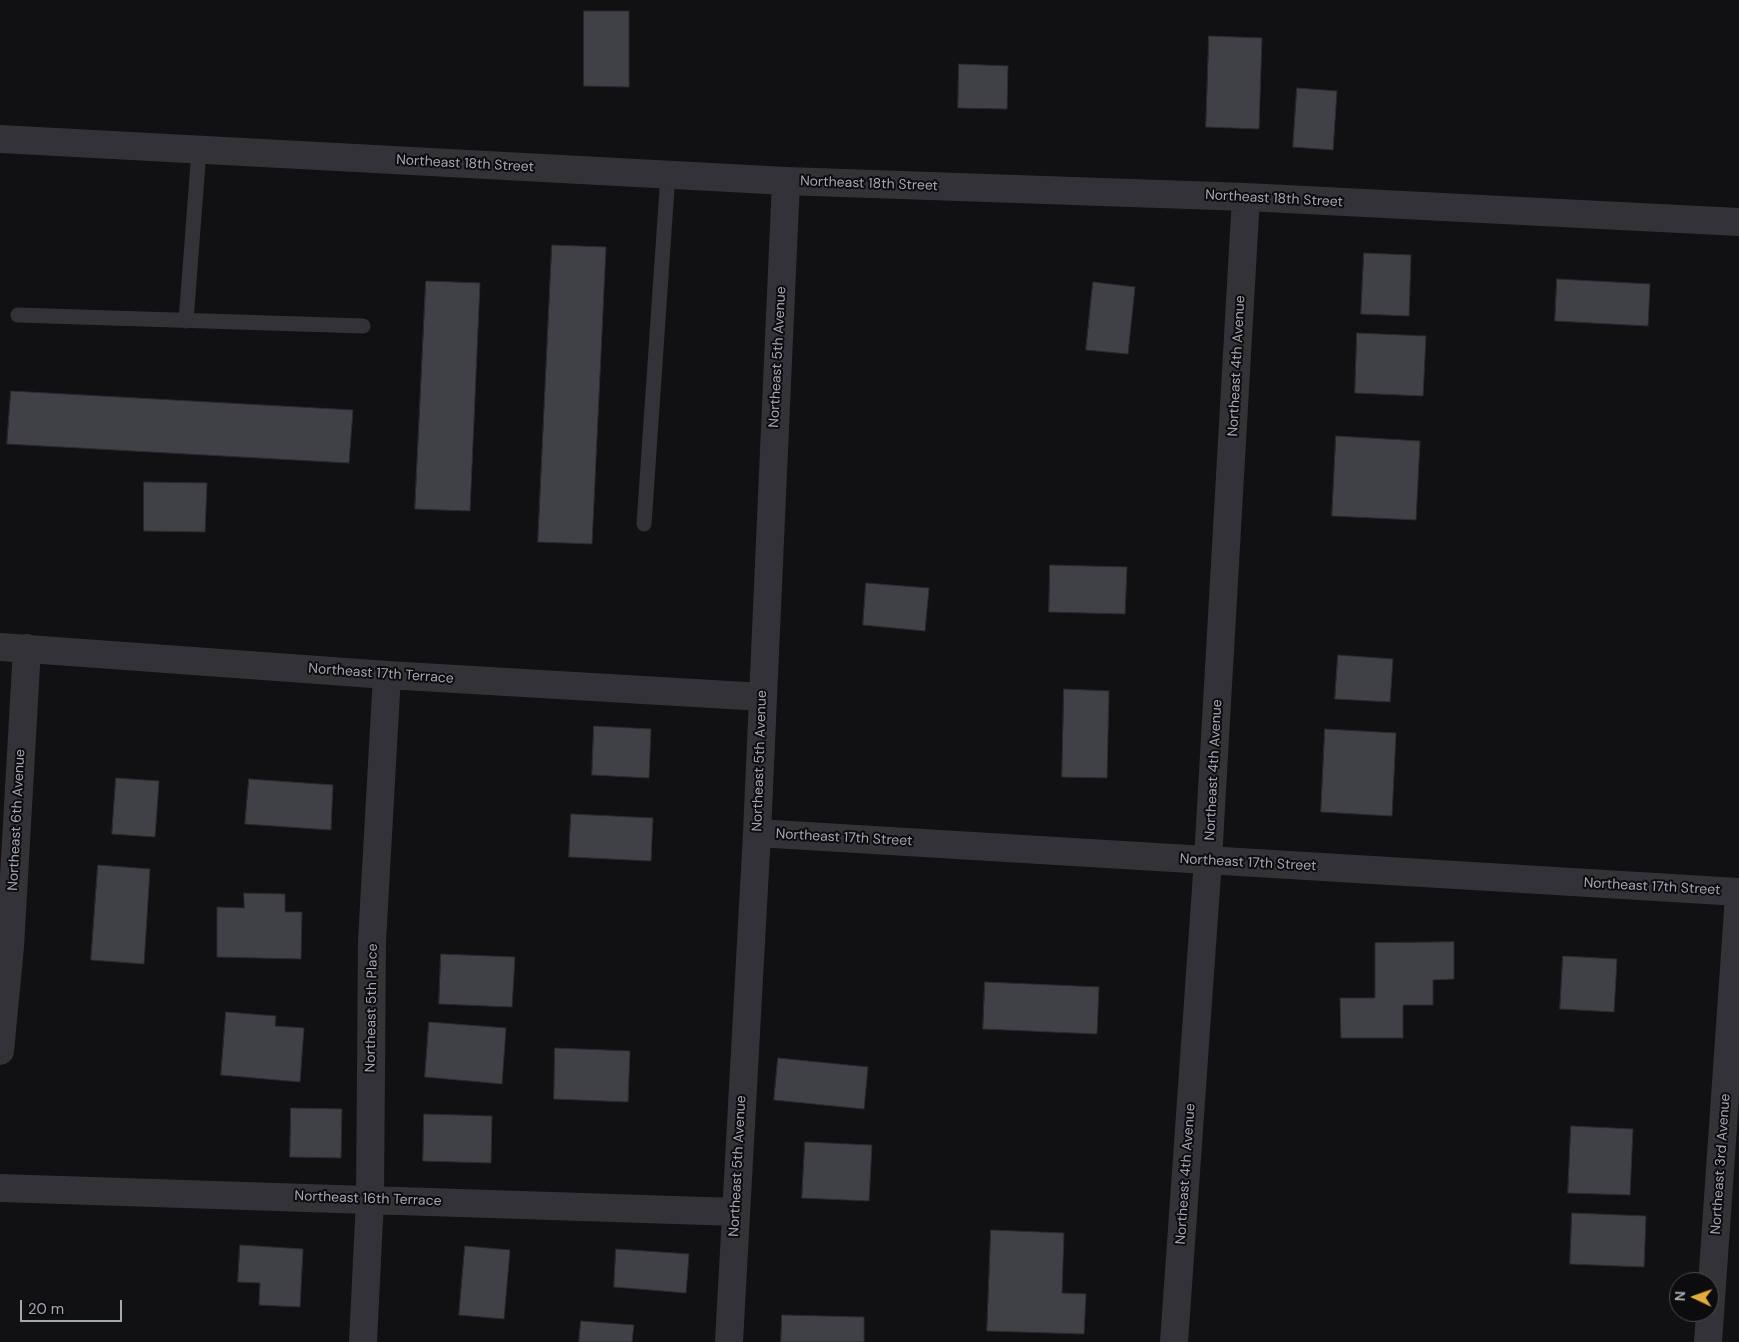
<!DOCTYPE html>
<style>
body{margin:0}
#map{position:relative;width:1739px;height:1342px;overflow:hidden;background:#111113;font-family:"DM Sans",sans-serif}
canvas{display:block}
.north{position:absolute;left:1669px;top:1272px;width:50px;height:50px;box-sizing:border-box;background:#0c0c0e;border:1px solid #494a50;border-radius:50%;rotate:273deg;font-size:14px;font-weight:700;line-height:20px;text-align:center;color:#a4a8b2}
.north::after{content:'';display:block;margin:auto;width:18px;height:22px;background:#e4ad38;clip-path:polygon(50% 0,100% 100%,50% 72%,0 100%)}
.scale{position:absolute;left:20px;top:1300px;width:102px;height:22px;box-sizing:border-box;border:2px solid #a4a8b2;border-top:0;padding-left:6px;font-size:15px;line-height:18px;white-space:nowrap;color:#a4a8b2;-webkit-text-stroke:4px #0c0c0e;paint-order:stroke}
</style>
<div id="map">
<canvas width="1739" height="1342"></canvas>
<div class="north">N</div>
<div class="scale">20 m</div>
</div>
<script>
const c = document.querySelector('canvas').getContext('2d');
c.lineJoin = 'round';
function paint(path, color) {
  c.fillStyle = color;
  c.fill(path, 'evenodd');
}
function strokePath(path, color, width, dash) {
  c.strokeStyle = color;
  c.lineWidth = width;
  c.lineCap = dash ? 'butt' : 'round';
  c.setLineDash(dash || []);
  c.stroke(path);
}
function label(font, color, halo, rows, align = 'center') {
  c.font = font + ' "DM Sans",sans-serif';
  c.lineWidth = 4;
  c.setLineDash([]);
  c.textBaseline = 'middle';
  c.strokeStyle = halo;
  c.fillStyle = color;
  for (const [text, x, y, turn = 0] of rows) {
    c.save();
    c.translate(x, y);
    c.rotate((+turn || 0) * Math.PI / 180);
    c.textAlign = isNaN(turn) ? turn : align;
    if (halo) c.strokeText(text, 0, 0);
    c.fillText(text, 0, 0);
    c.restore();
  }
}
const building = new Path2D(`
 M584,11H629V87L584,86Z
 M1209,36L1262,38L1259,129L1206,127Z
 M959,64L1008,66L1007,109L958,108Z
 M1297,88L1337,91L1333,150L1293,147Z
 M552,245L606,247L592,544L538,542Z
 M1364,253L1411,255L1409,316L1361,314Z
 M1557,279L1650,284L1648,326L1555,321Z
 M426,281L480,283L470,511L415,509Z
 M1093,282L1135,287L1128,354L1086,350Z
 M1357,333L1426,336L1423,396L1355,393Z
 M11,391L353,410L349,463L7,444Z
 M1336,436L1420,441L1416,520L1332,516Z
 M144,482L207,483L205,532L144,531Z
 M1050,565L1127,567L1125,614L1049,612Z
 M866,583L929,588L925,631L863,625Z
 M1338,655L1393,659L1390,702L1335,699Z
 M1064,689L1109,691L1107,778L1062,777Z
 M594,726L651,729L649,778L592,775Z
 M1325,729L1396,733L1392,816L1321,812Z
 M116,778L159,781L155,837L112,834Z
 M249,779L333,785L331,830L245,824Z
 M571,814L653,818L651,861L569,857Z
 M98,865L150,869L144,964L91,960Z
 M244,893L285,894V912H302L301,959L217,957V907L244,908Z
 M1454,942V979L1433,980V1005H1403V1038H1341L1340,998H1375V943Z
 M441,954L515,957L512,1007L439,1004Z
 M1563,956L1617,959L1614,1012L1560,1009Z
 M985,982L1099,987L1097,1034L983,1029Z
 M226,1012L276,1016L275,1026L304,1028L300,1082L221,1075Z
 M429,1022L506,1028L502,1084L425,1077Z
 M555,1048L630,1051L628,1102L554,1099Z
 M778,1058L868,1067L864,1109L774,1100Z
 M291,1108L342,1109L341,1158L290,1157Z
 M424,1114L492,1116L491,1163L423,1161Z
 M1571,1126L1633,1129L1630,1195L1568,1193Z
 M805,1142L872,1145L869,1201L802,1198Z
 M1572,1213L1646,1216L1644,1267L1570,1264Z
 M991,1230L1064,1233L1062,1293L1086,1294L1084,1334L987,1331Z
 M240,1245L303,1249L300,1307L259,1305L260,1283L238,1282Z
 M465,1246L510,1250L504,1319L459,1315Z
 M616,1249L689,1254L686,1293L614,1287Z
 M782,1315L864,1317V1342H781Z
 M581,1321L634,1325L632,1342H579Z`);
paint(building, '#404146');
strokePath(building, '#2b2b2e', 1);
strokePath(new Path2D(`
 M18,315L363,326
 M186,321L199,150
 M644,524L668,174`), '#333337', 15);
strokePath(new Path2D(`
 M0,139L786,181L1246,197L1739,222
 M0,647L387,675L763,697
 M757,833L1739,892
 M0,1051L10,947L27,648
 M0,1188L736,1212
 M363,1342L370,1199L372,941L387,675
 M729,1342L757,833L786,181
 M1174,1342L1208,860L1246,197
 M1708,1342L1739,896`), '#333337', 28);
label('14px', '#a4a8b2', '#0c0c0e', [
 ["Northeast 18th Street",465,164,3],
 ["Northeast 18th Street",869,184,2],
 ["Northeast 18th Street",1274,199,3],
 ["Northeast 5th Avenue",778,357,-87],
 ["Northeast 4th Avenue",1237,366,-87],
 ["Northeast 17th Terrace",381,674,4],
 ["Northeast 5th Avenue",760,761,-88],
 ["Northeast 4th Avenue",1214,770,-87],
 ["Northeast 6th Avenue",17,820,-87],
 ["Northeast 17th Street",844,838,3],
 ["Northeast 17th Street",1248,863,3],
 ["Northeast 17th Street",1652,887,3],
 ["Northeast 5th Place",372,1008,-89],
 ["Northeast 3rd Avenue",1721,1164,-86],
 ["Northeast 5th Avenue",738,1166,-87],
 ["Northeast 4th Avenue",1186,1174,-86],
 ["Northeast 16th Terrace",368,1199,2]
]);
</script>
